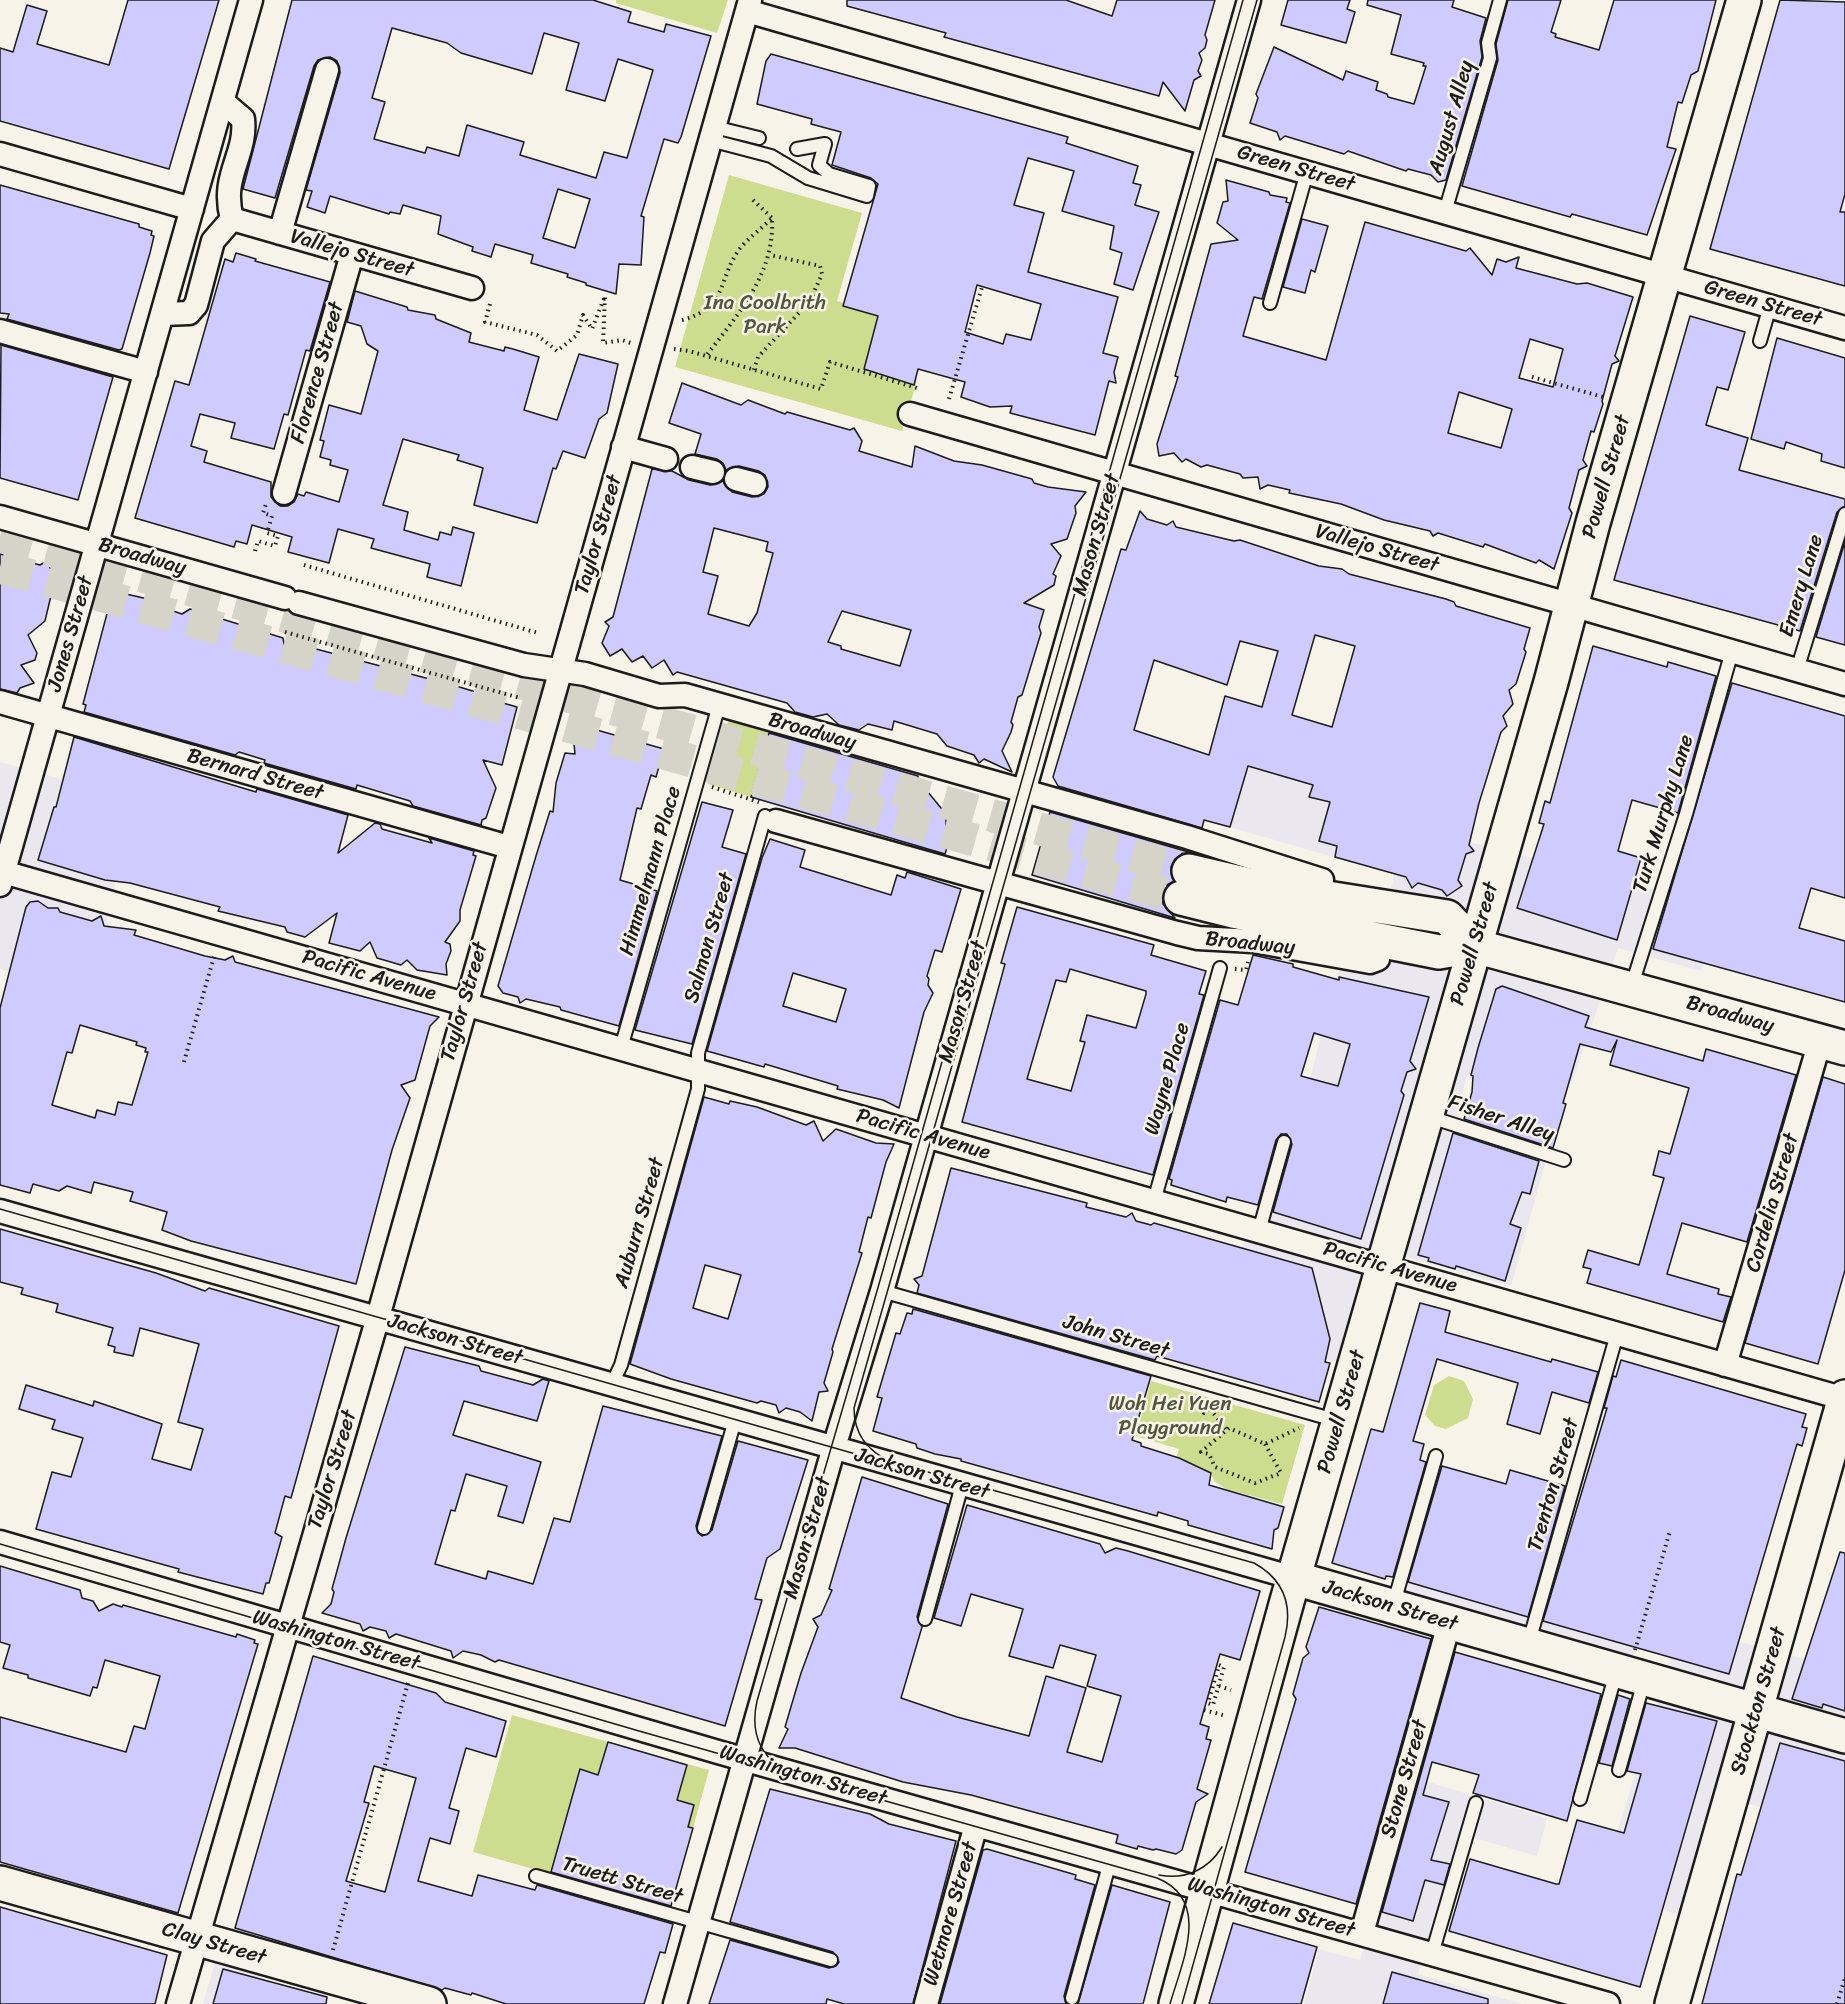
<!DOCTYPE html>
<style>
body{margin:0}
canvas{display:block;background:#f7f3e8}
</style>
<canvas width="1845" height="2004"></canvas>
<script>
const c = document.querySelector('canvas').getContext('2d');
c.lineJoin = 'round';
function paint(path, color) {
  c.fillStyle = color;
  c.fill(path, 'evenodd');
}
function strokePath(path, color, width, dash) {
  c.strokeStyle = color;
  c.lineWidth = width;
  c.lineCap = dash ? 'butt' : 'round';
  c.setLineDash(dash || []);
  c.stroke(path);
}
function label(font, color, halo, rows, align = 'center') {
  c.font = font + ' Sriracha,sans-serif';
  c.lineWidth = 5;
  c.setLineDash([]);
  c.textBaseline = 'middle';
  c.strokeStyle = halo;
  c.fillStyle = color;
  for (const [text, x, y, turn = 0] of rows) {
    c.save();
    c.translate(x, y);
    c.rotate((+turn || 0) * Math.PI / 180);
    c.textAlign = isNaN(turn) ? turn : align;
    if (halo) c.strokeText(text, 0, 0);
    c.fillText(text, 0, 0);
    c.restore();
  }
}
paint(new Path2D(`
 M1225,696L1352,733L1419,829L1719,906L1701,971L1618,948L1573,1080L1541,1094L1467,1076L1454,1124L1548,1153L1511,1286L1370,1247L1343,1364L1294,1350L1222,1308L1242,1246L1264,1221L1312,1072L1333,981L1392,885L1401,834L1389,873L1191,816Z
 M0,762L134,799L90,995L0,969Z
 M1420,1525L1651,1594L1633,1659L1404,1595Z
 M1681,1626L1845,1670V1830L1718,1796L1683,1916L1599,1891Z
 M1412,1777L1547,1818L1537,1856L1460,1834L1418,1974L1522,2004H1304L1319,1949L1360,1960Z
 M215,1962L260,1975L251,2004H203Z`), '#ebe7ef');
paint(new Path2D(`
 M616,0H728L717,33L616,3Z
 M729,175L862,213L837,301L879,314L865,366L917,381L902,431L675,367Z
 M729,721L769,733L751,797L708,784L724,728Z
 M1449,1376L1464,1381L1473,1399L1468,1418L1446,1429L1435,1426L1425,1415L1434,1385Z
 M1151,1381L1305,1425L1282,1504L1226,1489L1214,1481L1211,1473L1199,1466L1175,1462L1179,1449L1136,1436Z
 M512,1715L709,1770L671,1908L473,1852Z`), '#cedc8f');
const building = new Path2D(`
 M128,0H219L169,169L0,121V48L13,52L27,5L47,11L37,44L109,65Z
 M292,0H593L631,12L628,22L664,32L666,24L711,36L681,137L678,143L664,139L641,216L644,217L641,265L619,264L616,294L586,285V283L567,277L568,274L531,263L533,255L495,244L491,257L472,251L473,247L438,234L441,216L403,205L400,214L390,212L389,214L330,196L325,213L307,207L312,191L306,190L340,73L337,61L330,57L318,60L314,66L275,198L243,189ZM392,28L447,43L461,53L532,74L544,33L579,43L566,90L605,101L618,59L653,70L627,158L604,152L596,178L520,155L524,142L467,125L459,156L427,147L425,153L374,139L385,102L372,98ZM558,189L590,199L575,248L543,238Z
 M847,0H1066L1112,16L1117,0H1215L1205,35L1207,40L1205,48L1199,53L1202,60L1198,71L1201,76L1194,80L1185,111L1163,82L1159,96L944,37L946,33L847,6Z
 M1288,0H1350L1347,9L1355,12L1346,43L1281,25Z
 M1368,0H1454L1452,7L1486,18L1480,41L1482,57L1446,180L1438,182L1431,175L1408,169L1406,171L1348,151L1344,154L1285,136L1280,140L1277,132L1250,123L1258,98L1256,94L1274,47L1343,80L1346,71L1378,82L1376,90L1387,94L1388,97L1414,104L1426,66H1423L1424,63L1391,54L1401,15L1367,5Z
 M1508,0H1561L1551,32L1556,34L1555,37L1599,50L1614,0H1716L1698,71L1691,75L1682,103L1678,102L1667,147L1676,149L1647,235L1572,214L1570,217L1462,186L1498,60L1496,44Z
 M1780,0L1845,2V194L1840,212H1845V286L1710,249Z
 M771,54L1068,137L1066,143L1138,166L1133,183L1141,185L1135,205L1159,212L1133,290L1114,284L1122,253L1110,249L1114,226L1062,211L1074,171L1028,158L1014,205L1044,213L1028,272L1118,297L1103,353L1118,357L1114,372L1116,383L1109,381L1095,435L1010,413L1012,406L990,407L961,397L965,382L918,369L914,385L864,369L878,316L843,306L878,184L871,178L832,165L841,132L811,124L812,119L757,104L766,61ZM977,285L1041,304L1031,340L1006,334L1003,344L965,332Z
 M1226,180L1269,192L1270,195L1287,198L1286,202L1290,203L1262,299L1254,297L1243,336L1326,360L1365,222L1466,251L1470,248L1492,275L1497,259L1506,262L1519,257L1516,268L1577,284L1587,283L1633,297L1615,356L1619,361L1612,364L1602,401L1603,404L1594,432L1591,431L1583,460L1587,466L1579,470L1569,508L1572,513L1554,569L1539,560L1536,563L1485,544L1483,547L1438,533L1433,536L1430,531L1384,520L1341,504L1289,493L1290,490L1268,485L1260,489L1258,477L1243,478L1240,474L1207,465L1201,467L1186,459L1182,462L1174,453L1159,456L1157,444L1178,377L1175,376L1211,244L1238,240L1217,223L1223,202L1228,201ZM1530,339L1563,349L1553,387L1519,378ZM1459,392L1512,409L1501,448L1448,433Z
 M0,185L139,224V227L152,231L151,235L154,236L150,253L122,349L119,350L7,319L9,314L0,313Z
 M1302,219L1328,226L1315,272L1311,270L1305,293L1283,287Z
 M236,253L256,259L255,261L330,282L310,351L306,350L288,415L284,414L274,449L231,438L235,423L200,414L191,446L207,451L204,462L271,482V497L280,506H288L294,502L298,494L304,496L306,492L339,502L348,470L330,465L331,460L320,457L324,441L320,440L329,405L361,414L378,351L367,344L361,326L347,322L355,291L407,307L408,310L435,315L436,319L471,333L469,342L504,351L505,347L513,349L539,357L524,410L557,420L579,354L618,364L607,413L599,419L585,458L563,451L556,469L553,468L537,523L474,505L483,468L457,460L459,455L403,439L383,505L408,512L404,530L438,540L440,532L451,535L453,527L474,533L461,586L427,577L430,564L371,548L374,539L338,529L329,563L288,552L292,537L252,525L247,544L236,541L234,547L135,518L175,381L189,385L225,259L233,262Z
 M1690,316L1745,332L1728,390L1717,387L1706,425L1748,438L1739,470L1845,499V506L1837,512L1800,631L1614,580Z
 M1777,338L1845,358V468L1821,461L1822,454L1786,442L1784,449L1751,439Z
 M1,345L113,377L78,500L0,478Z
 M682,383L741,405L748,400L785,414L787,412L850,430L854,428L862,441L859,451L912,467L915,446L954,461L982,465L1032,479L1034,483L1048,487L1086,492L1075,506L1076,513L1067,539L1051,544L1061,556L1053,574L1056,576L1054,585L1024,603L1044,610L1039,627L1041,633L1022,695L1018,697L1011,722L1013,725L1011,732L1002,751L1012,772L984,759L979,763L974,755L947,746L937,734L894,721L892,730L868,724L859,730L839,725L827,714L813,717L795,712L787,703L677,672L673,675L664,660L652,668L643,656L632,662L622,649L610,656L602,643L609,626L605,622L613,617L652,469L672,471L689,480L710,485L723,481L732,492L752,497L764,494L768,487L765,475L759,471L739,466L726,470L723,463L717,459L695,454L701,434L669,423ZM714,528L768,542L766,551L773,553L757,613L749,626L708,614L718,576L703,572ZM842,611L911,630L900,666L841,649V646L828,642Z
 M1140,511L1147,519L1167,525L1173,521L1176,527L1234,541L1240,540L1319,566L1342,569L1349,574L1446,599L1454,602L1456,606L1530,628L1524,649L1526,652L1516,684L1509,690L1513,704L1503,716L1507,726L1501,732L1479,803L1469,845L1474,851L1466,854L1458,880L1462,886L1447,896L1442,890L1418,883L1412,888L1406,877L1335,857L1337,846L1319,841L1330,802L1309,797L1313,785L1248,766L1230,827L1204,820L1202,828L1058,786L1053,777L1121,549L1126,550ZM1315,635L1355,646L1332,727L1292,715ZM1240,641L1278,651L1262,707L1225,696L1209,755L1134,730L1154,660L1227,685Z
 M1845,542V645L1816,637Z
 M0,554L40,565L47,561L50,568L74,575L54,583L45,621L28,635L37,653L35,660L21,665L34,683L20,688L17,693L0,689Z
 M113,591L161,602L167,609L182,614L190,609L283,638L287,659L301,645L456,686L476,692L475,695L517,707L502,765L483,760L496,788L486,818L482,820L481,825L413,806L410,801L357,785L356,789L264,763L265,760L239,752L235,755L84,712L86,705L83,704Z
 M1593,646L1667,667L1668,662L1716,676L1678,813L1632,800L1618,851L1641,858L1617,940L1517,908L1544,824L1539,823L1545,801L1550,803Z
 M1732,683L1845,716V898L1811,888L1799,928L1845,941V1002L1653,949Z
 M572,723L664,749L656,777L651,775L641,809L637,808L620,880L657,891L619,1026L561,1010L560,1007L526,999L520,1003L518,997L503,993L498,986L536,856L550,811L553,812L556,783L565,753L575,754Z
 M769,733L918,776L917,781L929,785L927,791L946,814V827L953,829L945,854L751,797Z
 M74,737L256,792L257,789L348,815L338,853L375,823L380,824L382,829L432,843L429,838L474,851L473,855L476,856L460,910V921L445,942L450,944L451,951L446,964L447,975L417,970L407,960L401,965L377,958L370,942L360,951L329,943L337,913L305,937L287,932L285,927L218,911L220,907L130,883L105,880L38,860L54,807H56Z
 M702,802L733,810L722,847L746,854L692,1044L635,1030Z
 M1050,812L1192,853H1183L1175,859L1171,867L1174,881L1167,885L1163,894V904L1175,918L1032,875Z
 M770,839L805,850L800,867L891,895L897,875L905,878L907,872L961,889L942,952L935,950L927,976L929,979L928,985L933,993L924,1012L899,1108L883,1100L837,1089L838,1086L765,1064L764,1067L707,1051L762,858ZM793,973L846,989L836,1022L783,1006Z
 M38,901L48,908H58L60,912L92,921L101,916L104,926L136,930L134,935L205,956L225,960L233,956L235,962L439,1017L430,1026L415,1080L401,1085L410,1098L392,1150L356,1284L191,1241L162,1230L167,1212L130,1201L133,1192L94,1182L91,1193L67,1186L59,1191L33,1184L30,1193L0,1185V1008L26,907L30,902ZM80,1025L137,1042L136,1045L146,1048L145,1052H148L132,1105L118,1102L115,1115L97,1110L95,1118L52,1105L67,1052L72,1053Z
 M1017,907L1154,945L1151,955L1206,971L1199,994L1204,995L1153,1175L962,1122L1005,964L1001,963ZM1070,969L1146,991V994L1136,1028L1087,1015L1080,1041L1085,1042L1071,1091L1027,1079L1056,980L1066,982Z
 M1253,955L1293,964V967L1339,980V977L1429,997L1410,1061L1416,1069L1407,1072L1401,1091L1404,1095L1361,1239L1273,1212L1292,1144L1287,1134H1281L1276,1140L1258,1205L1227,1197L1226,1202L1171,1185L1172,1180L1169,1179L1220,1000L1238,1005ZM1314,1033L1350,1044L1338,1086L1301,1076Z
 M1502,986L1589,1016L1585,1027L1703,1061L1706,1049L1796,1075L1747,1242L1682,1223L1667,1274L1719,1289L1718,1294L1731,1297L1723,1322L1587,1283L1591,1269L1583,1267L1588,1250L1639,1265L1664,1178L1653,1175L1659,1151L1670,1154L1689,1088L1610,1065L1617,1040L1611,1052L1580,1044L1563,1103L1566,1104L1553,1148L1464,1119L1472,1092L1473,1076L1471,1075L1478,1048L1496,989Z
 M1823,1077L1845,1084V1270L1818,1364L1745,1343Z
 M704,1097L729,1104L730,1101L757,1107L806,1125L814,1121L823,1141L836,1129L876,1143L894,1144L886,1162L871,1218L868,1217L859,1252L862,1253L832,1349L833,1352L824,1383L828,1391L819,1392L812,1421L800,1412L786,1408L779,1413L776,1405L761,1401L757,1403L671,1379L630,1364ZM705,1265L741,1275L728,1319L693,1308Z
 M1453,1133L1539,1161L1530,1194L1522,1192L1510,1224L1521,1228L1505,1281L1456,1266L1455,1269L1428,1261L1429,1258L1418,1255Z
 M951,1168L1087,1203L1086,1207L1126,1217L1132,1213L1136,1221L1151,1225L1154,1223L1312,1268L1330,1339L1325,1362L1330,1363L1319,1402L1157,1356L1155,1360L917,1293L919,1285L914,1279L922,1276Z
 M0,1229L156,1273L205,1291L209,1288L339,1326L291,1498L285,1496L275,1533L282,1537L269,1583H266L263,1594L178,1572L179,1569L36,1529L52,1472L71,1477L83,1438L52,1429L55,1420L19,1409L26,1385L93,1406L94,1401L162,1424L152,1459L191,1470L203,1429L178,1422L199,1344L140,1328L133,1356L114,1352L115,1347L108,1345L113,1328L56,1312L58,1304L21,1294L23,1288L0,1282Z
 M1420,1303L1450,1311L1445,1332L1551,1362L1552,1359L1598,1372L1589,1403L1552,1392L1540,1434L1507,1424L1518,1383L1437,1359L1413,1441L1424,1444L1420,1460L1426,1462L1393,1577L1386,1576L1385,1579L1332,1563L1371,1429L1383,1432Z
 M913,1309L1151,1376L1132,1440L1141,1443V1446L1179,1458L1211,1473L1209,1485L1284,1507L1278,1528L1274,1530L1272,1549L1188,1525V1521L1158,1512L1157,1516L961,1461V1459L935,1454L917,1448L916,1444L873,1431L882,1398L877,1397L896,1333L900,1334L907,1313L912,1314Z
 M405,1347L479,1366L481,1371L533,1385L543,1379L549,1381L537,1421L464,1401L453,1435L541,1462L523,1523L498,1516L507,1486L466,1474L455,1511L451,1510L435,1564L486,1579L488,1571L533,1584L554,1518L570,1522L603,1406L722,1436L696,1526L698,1533L702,1536L712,1530L738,1441L808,1460L780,1549L767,1558L755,1599L762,1600L725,1726L499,1660L495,1662L481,1655L463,1651L453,1658L451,1651L396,1634L389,1638L386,1631L370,1627L363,1631L360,1624L322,1613L331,1604L334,1592L332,1589L346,1538Z
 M1621,1360L1806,1414L1802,1427L1807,1428L1802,1446L1797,1444L1729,1674L1543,1621L1607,1408H1604L1613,1376L1616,1377Z
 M1442,1466L1506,1484L1510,1470L1565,1486L1528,1617L1408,1582Z
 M862,1477L948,1504L917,1617L922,1627L901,1698L957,1717L1029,1736L1046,1676L1086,1688L1067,1752L1102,1762L1121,1696L1087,1686L1096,1655L1060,1645L1053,1668L1009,1656L1023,1609L971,1594L961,1626L934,1618L967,1505L1100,1544L1105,1553L1116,1548L1128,1551L1260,1591L1240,1660L1220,1654L1200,1724L1209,1727L1206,1739L1211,1740L1197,1789L1208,1794L1196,1802L1182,1850L1176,1854L1156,1849L1153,1850L1138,1846L1137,1849L1116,1843L1118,1835L971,1795L903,1782L795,1748H779L788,1729L785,1727L801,1673L818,1627L813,1619L821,1615L832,1590L829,1589Z
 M1840,1552L1845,1553V1711L1823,1704L1822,1708L1792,1699Z
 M0,1566L80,1590L82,1598L93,1601L99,1611L113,1604L122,1607L123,1605L236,1637L237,1634L255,1640L254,1643L258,1644L178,1913L0,1862V1717L126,1752L134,1726L145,1729L160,1676L105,1660L97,1688L93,1687L90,1696L28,1678V1675L3,1668L10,1645L0,1642Z
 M1319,1607L1431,1639L1356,1904L1245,1872L1296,1699L1293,1694L1303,1658L1309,1653L1306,1647Z
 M1455,1652L1601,1694L1567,1821L1473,1793L1479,1775L1432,1762L1423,1795L1449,1802L1431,1860L1450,1864L1444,1885L1425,1880L1413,1921L1382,1912Z
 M313,1656L436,1693L445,1702L506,1721L496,1757L466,1748L449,1808L459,1811L450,1844L430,1838L418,1881L472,1896L478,1875L535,1890L537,1885L673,1924L665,1953L660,1952L644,2004H506L472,1993L471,1995L445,1988L442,1990L235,1928ZM374,1766L416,1778L385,1892L346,1881L369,1803L364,1802Z
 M1618,1695L1630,1699L1612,1766L1599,1763Z
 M1646,1703L1717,1721L1640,1987L1449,1931L1470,1859L1556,1884H1559L1577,1820L1624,1833L1641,1774L1627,1771Z
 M608,1742L687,1765L677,1800L694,1805L688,1827L693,1828L671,1906L551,1872L580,1769L598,1775Z
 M1780,1743L1845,1761V2004H1702L1737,1874L1741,1875Z
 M770,1789L870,1814L889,1824L956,1841L913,2004H844L827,1999L826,2004H709L730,1940L829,1968L836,1966L839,1962L833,1952L730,1922Z
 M987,1849L1076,1875L1075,1879L1095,1885L1064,1996L1066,2004H940L983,1850Z
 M1112,1885L1170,1902L1143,2004H1078Z
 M0,1907L167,1955L155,2004H0Z
 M1233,1923L1317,1947L1301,2004H1209Z
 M223,1969L327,1997L326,2004H213Z
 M1392,1972L1488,1999V2004H1383Z`);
paint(building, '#cfcbfe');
strokePath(building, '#1c1c1c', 1.5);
strokePath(new Path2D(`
 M0,536L1189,871
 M0,567L1181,898`), '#d6d3c9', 33, [33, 16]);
const lane = new Path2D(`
 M714,127L759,138
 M710,140L771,156L808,178L867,196L869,186L829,174L819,165L825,144L797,149
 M1445,212L1490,58L1488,43L1500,0
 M1270,303L1307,172
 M1760,341L1770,306
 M1797,670L1845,514
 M1631,988L1686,814L1732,651
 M621,1048L719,705
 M1427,1116L1564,1160
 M1154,1201L1220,968
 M1259,1231L1284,1142
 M882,1291L1338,1421
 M612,1384L621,1365L698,1089V1053L765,816
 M704,1528L735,1420
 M1393,1606L1436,1456
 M925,1619L962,1485
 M1528,1645L1617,1334
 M1619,1770L1644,1681
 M1580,1799L1616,1673
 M536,1876L831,1960
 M1432,1954L1476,1803
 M1072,1998L1110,1862`);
const street = new Path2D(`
 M747,11L1845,328
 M223,102L243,119C247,156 220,175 232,219
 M0,154L192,209
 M232,219L472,288
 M280,233L327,70
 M163,314L189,313L196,305L213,241L232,219
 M0,331L146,372
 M910,414L1845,684
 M623,447L666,459
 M692,467L713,472
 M736,479L755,484
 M284,493L352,254
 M0,517L285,598
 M299,603L524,665L585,674L659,696L685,695L1187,837L1322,880
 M0,702L509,847
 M776,821L1177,933L1198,938L1253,941L1370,962L1378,959
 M0,871L1845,1399
 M0,885L251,0
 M0,1211L1294,1578
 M1725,1365L1820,1041
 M0,1542L718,1752L1608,2004
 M1362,1933L1449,1624
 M178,2004L378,1317L750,0
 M675,2004L834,1447L882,1291L1249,0
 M926,2004L976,1825`);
const secondary = new Path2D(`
 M1294,1578L1845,1736
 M0,1883L429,2004
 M1176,2004L1287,1601L1551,682L1593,523L1744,0
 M1672,2004L1845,1397`);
const primary = new Path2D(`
 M1189,871L1258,887L1447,917L1475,946
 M1181,898L1233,911L1439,952L1475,946L1845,1048`);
strokePath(lane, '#1c1c1c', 16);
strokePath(street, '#1c1c1c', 27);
strokePath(secondary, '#1c1c1c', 38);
strokePath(primary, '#1c1c1c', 38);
strokePath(new Path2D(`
 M753,200L772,218
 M490,304L485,322L537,335L557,351L577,335L583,315L592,329L605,296L603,343L622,340L631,343
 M682,320C729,308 717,278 741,247C750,237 762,228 772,218C775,274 738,314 706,356
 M674,349L689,351L821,389L830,362L917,388
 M754,370L758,357L810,301L822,274L820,266L770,255
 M1532,377L1603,397
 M949,399L982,287
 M255,551L258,541L275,546L278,536L267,533L272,516L263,513L266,504
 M304,565L538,633
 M285,632L520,698
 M712,787L759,802
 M1235,969L1246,970L1248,962
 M184,1062L215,953
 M1200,1399L1196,1400L1204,1413L1210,1409L1212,1401
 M1210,1409L1227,1430
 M1265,1444L1281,1473L1255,1483L1215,1467L1209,1454L1201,1452L1229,1428L1265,1444L1299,1428
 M1635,1650L1670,1531
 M1219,1665L1224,1667L1213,1705L1208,1703Z
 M1219,1686L1231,1690
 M1204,1710L1223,1715
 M333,1950L408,1683
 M1837,2004L1845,1978`), '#1c1c1c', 4, [1.5, 4.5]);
strokePath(lane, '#f7f3e8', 12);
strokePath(street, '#f7f3e8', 22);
strokePath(secondary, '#f7f3e8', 33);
strokePath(primary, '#f7f3e8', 33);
strokePath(new Path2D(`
 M0,1209L880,1461
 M0,1544L639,1731L1157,1878C1212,1900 1182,1962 1170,2004
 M798,1776C763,1763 749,1737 757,1701L877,1291L1243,0
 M1159,1875C1185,1880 1208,1870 1222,1847
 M1182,2004L1285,1637C1293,1604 1283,1579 1254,1563L892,1462C868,1452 854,1434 854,1408L1257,0`), '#1c1c1c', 1.5);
label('21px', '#1c1c1c', '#f7f3e8', [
 ["August Alley",1452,118,-74],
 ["Green Street",1296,169,16],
 ["Vallejo Street",352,254,16],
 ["Green Street",1763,304,16],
 ["Florence Street",318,373,-74],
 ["Powell Street",1607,477,-74],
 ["Taylor Street",599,535,-74],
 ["Mason Street",1097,535,-74],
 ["Vallejo Street",1377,549,16],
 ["Broadway",142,557,16],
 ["Emery Lane",1802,586,-73],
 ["Jones Street",71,634,-74],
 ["Broadway",812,732,16],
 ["Bernard Street",255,775,16],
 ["Turk Murphy Lane",1664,814,-73],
 ["Himmelmann Place",651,871,-74],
 ["Salmon Street",710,938,-74],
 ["Broadway",1250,944,6],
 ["Powell Street",1475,944,-74],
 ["Pacific Avenue",369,976,16],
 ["Taylor Street",465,1002,-74],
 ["Mason Street",963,1002,-74],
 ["Broadway",1730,1015,16],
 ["Wayne Place",1168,1079,-74],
 ["Fisher Alley",1501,1119,18],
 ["Pacific Avenue",923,1135,16],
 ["Cordelia Street",1773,1203,-74],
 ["Auburn Street",640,1223,-74],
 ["Pacific Avenue",1390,1268,16],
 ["John Street",1116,1337,16],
 ["Jackson Street",455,1340,16],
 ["Powell Street",1342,1412,-74],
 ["Taylor Street",333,1470,-73],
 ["Jackson Street",922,1474,16],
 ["Trenton Street",1554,1485,-74],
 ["Mason Street",808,1538,-74],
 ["Jackson Street",1390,1606,16],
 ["Washington Street",336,1641,16],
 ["Stockton Street",1759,1701,-74],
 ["Washington Street",803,1776,16],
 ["Stone Street",1405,1779,-74],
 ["Truett Street",622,1881,16],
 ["Washington Street",1271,1908,16],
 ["Wetmore Street",951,1914,-74],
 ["Clay Street",214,1944,16]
]);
label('21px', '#51563e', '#f7f3e8', [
 ["Ina Coolbrith",765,304],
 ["Park",765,328],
 ["Woh Hei Yuen",1170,1405],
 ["Playground",1170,1429]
]);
</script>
